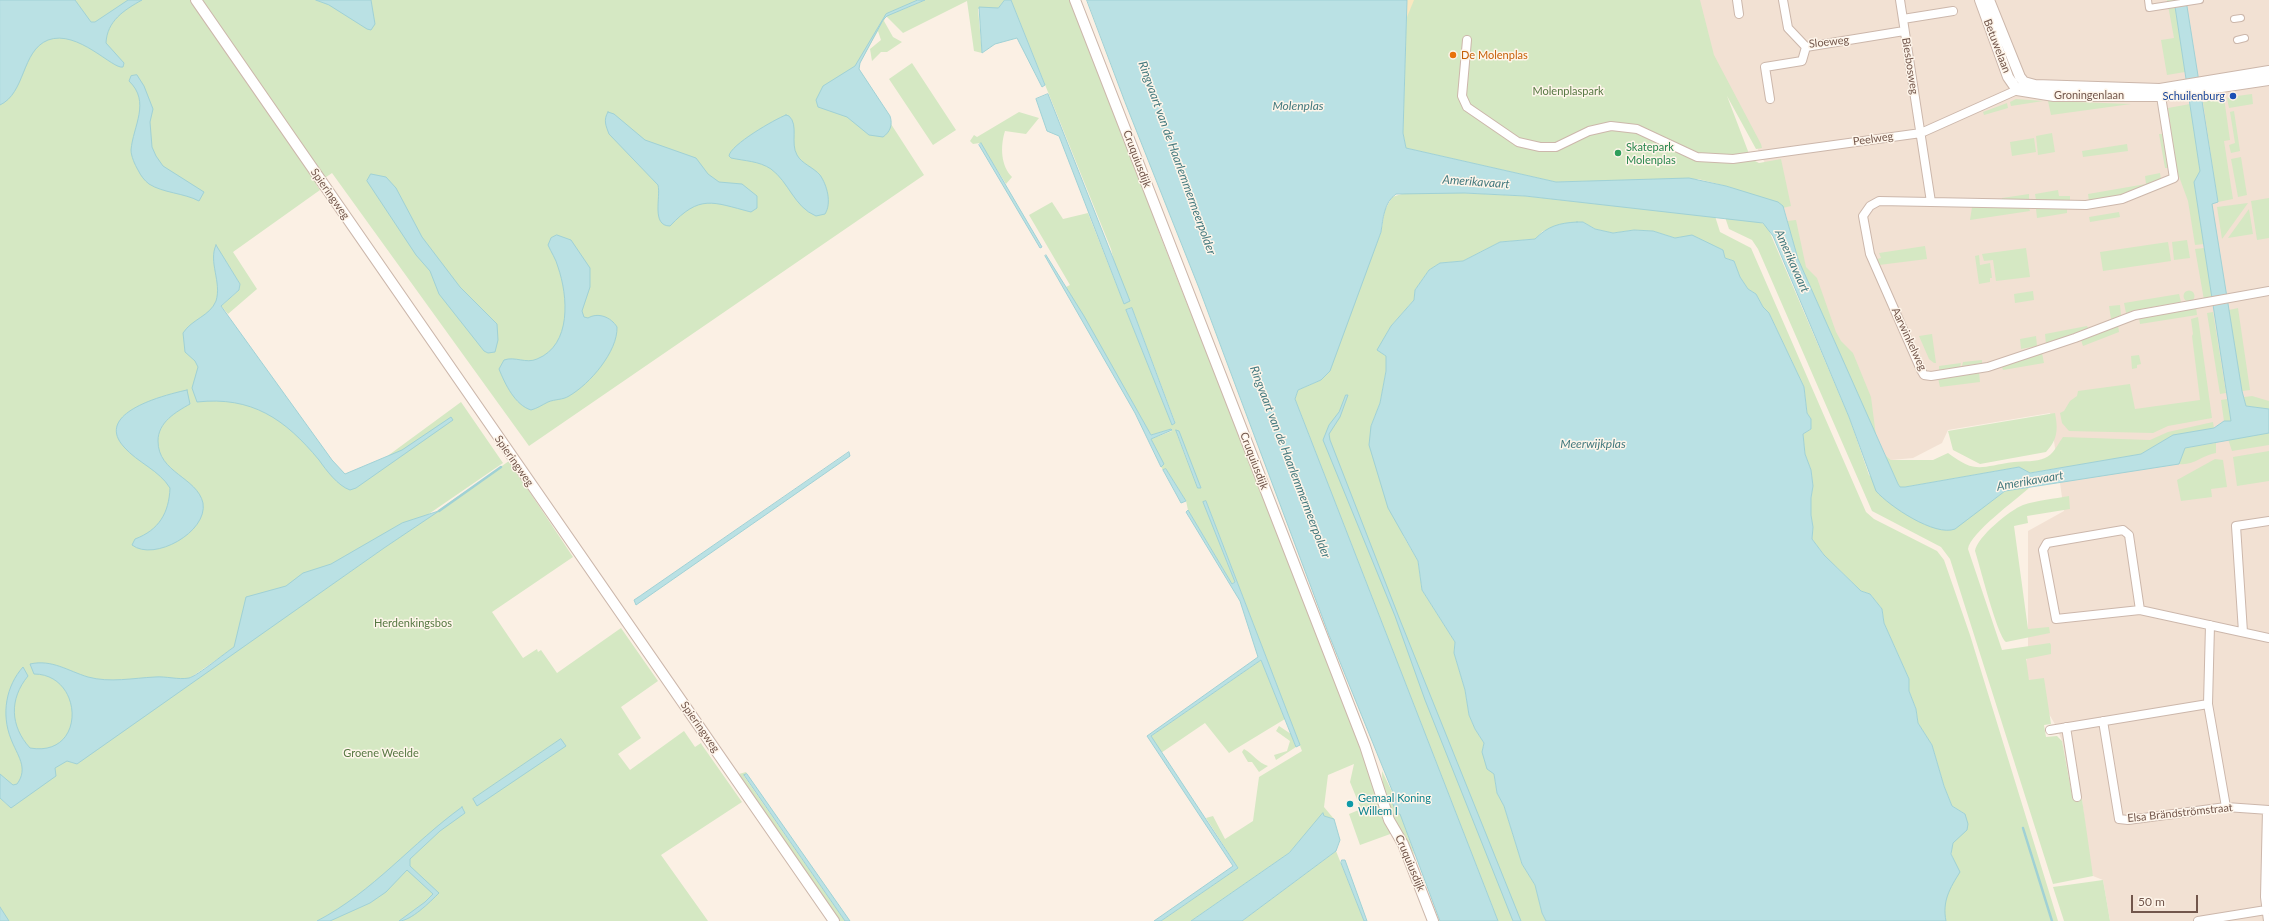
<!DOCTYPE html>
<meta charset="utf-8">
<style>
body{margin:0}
#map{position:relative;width:2269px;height:921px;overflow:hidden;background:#fbf0e4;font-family:Lato,sans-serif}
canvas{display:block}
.scale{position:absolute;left:2131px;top:895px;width:67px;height:18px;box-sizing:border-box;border:2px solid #72564b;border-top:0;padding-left:5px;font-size:12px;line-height:14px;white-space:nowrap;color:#72564b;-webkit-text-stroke:3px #fef5ea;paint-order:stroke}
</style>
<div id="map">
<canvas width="2269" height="921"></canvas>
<div class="scale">50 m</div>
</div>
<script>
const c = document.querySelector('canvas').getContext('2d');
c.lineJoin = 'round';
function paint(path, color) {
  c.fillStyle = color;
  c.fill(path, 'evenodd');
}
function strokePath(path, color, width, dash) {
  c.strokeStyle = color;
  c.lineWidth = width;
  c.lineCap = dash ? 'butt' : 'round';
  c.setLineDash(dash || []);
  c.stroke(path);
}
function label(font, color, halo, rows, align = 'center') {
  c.font = font + ' Lato,sans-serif';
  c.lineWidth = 3;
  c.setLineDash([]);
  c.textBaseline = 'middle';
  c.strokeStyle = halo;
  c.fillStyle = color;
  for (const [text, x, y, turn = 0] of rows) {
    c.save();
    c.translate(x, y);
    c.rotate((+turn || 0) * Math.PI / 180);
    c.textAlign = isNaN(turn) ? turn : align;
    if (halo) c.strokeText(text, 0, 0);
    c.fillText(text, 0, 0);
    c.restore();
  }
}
paint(new Path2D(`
 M1689,0H2269V921H2110L2103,880L2093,876L2090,866L2082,799L2073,800L2062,741L2056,726L2024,671L2028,653V531L2064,511L2050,413L1948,430L1942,443L1913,458L1891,460L1885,455L1798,259L1785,212L1765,163L1713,65Z`), '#f2e1d3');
paint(new Path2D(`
 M0,0H923L897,12L925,0H1005L998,8L978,9L982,53L974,51L967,1L903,33L886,16L884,21L893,37L902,42L887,52H881L872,61L870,49L881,40L878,31L856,70L924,175L529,446L332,173L316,184L320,190L233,252L257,289L228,314L221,306L239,290L240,284L221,254L229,286L216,310L348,485L461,402L503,463L69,761L73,763L509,461L573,557L492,612L523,658L537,649L538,652L541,650L557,673L621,628L658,681L621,707L641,738L618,754L630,770L684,731L695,747L701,743L702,745L742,802L661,855L708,921H0V798L10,807L33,785L0,787Z
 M1011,0H1071L1116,111L1160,235L1223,395L1253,464L1393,833L1360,845L1349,814L1361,809L1350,782L1354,764L1328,775L1324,807L1334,819L1324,816L1323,814L1289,853L1191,921H1161L1238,868L1206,818L1213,816L1225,839L1253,821L1259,777L1302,751L1206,501L1204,503L1235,582L1232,584L1188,510L1186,501L1166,469L1163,470L1161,467L1163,464L1151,439L1172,431L1171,429L1151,435L1066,287L1070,285L1029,215L1052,202L1063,219L1088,213L1124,304L1111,249ZM1132,308L1175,422L1172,424L1126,310ZM1176,432L1201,488L1198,487Z
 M1407,0H1700L1714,55L1761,144L1762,148L1756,149L1727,96L1751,159L1759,163L1781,159L1791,206L1783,208L1726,186L1698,179L1556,182L1406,148L1403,133Z
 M2167,0H2174L2185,72L2167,75L2161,40L2174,38Z
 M912,63L956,130L933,145L889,79Z
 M2252,94L2253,104L2229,108L2227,98L2230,97L2231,100L2237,99V96Z
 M2224,98L2230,140L2224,141L2233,199L2218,202L2203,102Z
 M2016,99L2043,101L2011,106L2010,102Z
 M2048,101L2131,104L2051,115Z
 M2007,103L2008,108L1984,115L1983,112Z
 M2190,104L2200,171L2194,182L2204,244L2195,245L2188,201L2177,171L2168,108Z
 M2234,111L2240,151L2231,153L2229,145L2235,143L2230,112Z
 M1019,112L1039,118L1026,134L1005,131C1000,147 1001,166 1012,177L1006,184L980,143L973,144L970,141L974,135L977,137Z
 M2052,133L2055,152L2038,155L2036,136Z
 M2159,134H2162L2168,168H2165Z
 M2034,138L2036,152L2012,156L2010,142Z
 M2127,144L2128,151L2083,157L2082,151Z
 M2241,157L2247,195L2238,197L2231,159Z
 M2160,173L2161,180L2122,195L2089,201L2088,194L2146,184L2145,176Z
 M2058,190L2059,196H2070V201L2036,200L2035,194Z
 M1464,193L1525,196L1715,216L1720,232L1751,248L1866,512L1874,519L1937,551L1944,560L1970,635L2058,921H1943V901L1953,858C1947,846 1960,826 1965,814L1952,806L1944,786L1932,745L1918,723L1916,709L1909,691V679L1884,623L1882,609L1870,594L1861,591L1824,555L1812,539L1813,527L1811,515V498L1813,486L1811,470L1805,454L1803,434L1811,429V419L1807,413L1804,387L1769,313L1763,307L1756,294L1748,289L1740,277L1734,261L1725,258L1723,250L1692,236L1675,238L1653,231L1634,230L1613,233L1595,229L1583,222L1543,231L1535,239L1500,242L1463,261L1440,263L1429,270L1415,290L1414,300L1391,326L1378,350L1386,356V371L1380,403L1371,426L1404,537L1418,561L1422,590L1455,642L1454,653L1465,690L1469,715L1475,729L1484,743L1482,752L1494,774L1497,793L1504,806L1522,864L1535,885L1542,913L1546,921H1498L1295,399L1298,390L1321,380L1381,232L1385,210L1392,197L1405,193Z
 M2029,194V199L2002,200V198Z
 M2269,198V238L2257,240L2251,201Z
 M2248,203L2222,239L2217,207Z
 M1972,207L2029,208L2030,211L1970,220Z
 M2036,209H2067V213L2037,218Z
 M2249,209L2253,234L2228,238Z
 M2119,212L2120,217L2090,222L2089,217Z
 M1725,217C1738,219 1756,218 1767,226L1849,417L1869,475L1951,530L2005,491L2030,487C2016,500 1970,533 1968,549L2002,650L2050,643L2051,645V654L2026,659L2029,680L2044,678L2051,724L2044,725L2046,737L2057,736L2062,741L2073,800L2082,799L2093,876L2053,884L1950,559L1941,547L1872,511L1758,249L1752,240L1729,229Z
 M1796,220L1806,267L1817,278L1836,332L1841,341L1853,353L1871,397L1876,436L1798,259L1787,221Z
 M2187,240L2190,258L2174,260L2172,242Z
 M2168,242L2171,261L2103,271L2100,252Z
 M1925,246L1927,259L1879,265L1877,259L1881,258L1879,253Z
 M2026,248L2030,277L1996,281L1993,260L1984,261L1982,254Z
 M2204,248L2212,298L2204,300L2195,249Z
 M1979,255L1980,265L1990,263L1992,278H1990V282L1979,284L1975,256Z
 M2183.5 296a5.5 5.5 0 1 1 11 0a5.5 5.5 0 1 1-11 0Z
 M2033,291L2034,300L2015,303L2014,294Z
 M2179,294L2181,302L2135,310L2126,313L2124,303Z
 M2120,305L2121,315L2111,319L2109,306Z
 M2196,307L2197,315L2140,324L2139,318Z
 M2238,308L2250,390L2242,391L2229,310Z
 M2213,312L2226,393L2220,394L2207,313Z
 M2198,317L2212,418L2168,426L2153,433L2069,431L2062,423L2060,413L2064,411L2070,401L2077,396L2078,391L2130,384L2135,409L2200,400L2192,336L2193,334L2191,319Z
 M2118,325L2119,332L2083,346L2081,340Z
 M2087,326L2088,328L2046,344L2045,334Z
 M1932,334L1936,363H1934L1929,359L1919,336Z
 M2036,336L2037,346L2021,349L2020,339Z
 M2042,353L2044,363L2003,370L2002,367Z
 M2139,355L2141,364L2137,365V368L2132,369L2131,356Z
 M1982,360V363L1962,366L1963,362Z
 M1961,363L1960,367L1939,370V366Z
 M1979,372L1980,382L1940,387L1938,378Z
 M2252,396L2269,401V409L2246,406L2244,397Z
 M2227,399L2231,421H2224L2221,400Z
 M2055,413C2058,429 2058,439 2046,452L1980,464L1953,450L1948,431Z
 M2213,422L2214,428L2173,435L2141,454L2029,473L2019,467L1905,487H1900L1898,484L1885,455L1891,460H1933L1948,453C1977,475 1981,466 2014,462C2024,461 2036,462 2045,458C2053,455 2058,444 2063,437L2150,440L2168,432Z
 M2269,433V445L2232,451L2228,439Z
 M2216,443V453C2203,455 2193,466 2179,464L2185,448Z
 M2269,451V481L2237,486L2233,457Z
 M2215,459L2223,460L2227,487L2211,489L2212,497L2181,501L2177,480Z
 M2069,496L2070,509L2027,516L2028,523L2014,526L2028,629L2049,627L2050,633L2006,642C1997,635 1980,566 1975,551C1977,537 2010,510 2023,505C2038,500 2054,499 2069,496Z
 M1261,660L1285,719L1229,753L1205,723L1161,753L1151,736Z
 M1279,726L1291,734L1296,747L1276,760L1274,755L1287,751L1290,741L1276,731Z
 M1244,749C1253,754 1258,763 1268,766L1259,772L1252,762H1248L1242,752Z
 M1382,771L1396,800L1392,802L1397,814L1400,813L1415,856C1400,829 1382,804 1382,771Z
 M746,772L747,774L744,776L845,921H839L739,774Z
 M1336,851L1364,921H1242Z
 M2103,880L2110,921H2064L2053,887Z`), '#d5e8c3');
paint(new Path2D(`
 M1407,0H1414L1407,17Z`), '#f9e8c0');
const water = new Path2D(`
 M0,0H75L91,22H95L128,0H142C124,10 107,21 106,43L124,63L123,67C113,70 78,29 48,40C21,51 26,93 0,105Z
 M316,0H371L375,24L371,30L367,29L329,5Z
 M918,0H925L887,16L883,20L860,63L859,69L890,116C893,125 890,132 883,137L869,135L847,117L818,107L816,100L823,86L855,66L886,14Z
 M1005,0H1011L1045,85L1042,87L1017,38L995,44L982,53L979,7L998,8Z
 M1087,0H1407L1403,133L1406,148L1556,182L1689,178L1726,186L1778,202L1783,206L1798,259L1898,484L1900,487H1905L2019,467L2030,473L2141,454L2173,435L2214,428L2224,421H2231L2194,182L2200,171L2174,0H2186L2218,202L2212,204L2242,391L2246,406L2269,409V433L2185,448L2179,464L2005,491L1955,529C1935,537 1889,506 1876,491L1849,417L1786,267L1773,236L1763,223L1525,196L1464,193L1396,194C1384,202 1383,219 1381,232L1330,371L1321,380L1298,390L1295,399L1498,921H1440L1400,814H1397L1392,802L1396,800L1329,635L1199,288L1125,102Z
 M137,75L144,86L153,109L150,122L152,147L156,156L163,166L204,192L199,201C184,193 163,193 149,184C144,180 141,176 138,170C135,165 131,156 131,150C133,126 151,102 129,81L131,76Z
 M1048,94L1130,301L1124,304L1059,136L1047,131L1036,99Z
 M608,112L614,114L645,140L696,158L708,174L719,182L742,184L757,196V208L751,212C712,202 700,194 670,226C651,226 661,197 658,185L609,134C606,126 603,120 608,112Z
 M786,115L789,116C799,125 790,143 797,155C802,164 813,167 820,175C827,185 832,203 825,214L816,216C794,207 789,182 771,169C759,161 745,161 731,158L729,156C730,145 775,119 786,115Z
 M981,143L1042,247L1040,248L979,145Z
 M371,174L386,177L396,188L422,237L460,287L497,324L498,340L495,352L488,353L484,351L439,294L430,271L416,255L367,181Z
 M1577,222H1583L1595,229L1613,233L1634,230L1653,231L1675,238L1692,235L1723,250L1725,258L1734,261L1740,277L1748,289L1756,294L1763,307L1769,313L1804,387L1807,413L1811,419V429L1803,434L1805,454L1811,470L1813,486L1811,498V515L1813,527L1812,539L1824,555L1861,591L1870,594L1882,609L1884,623L1909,679V691L1916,709L1918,723L1932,745L1944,786L1952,806L1965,814L1968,824L1967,830L1953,843L1951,854L1960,872C1950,888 1942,901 1946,921H1546L1542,913L1535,885L1522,864L1504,806L1497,793L1494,774L1487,769L1482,752L1484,743L1475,729L1469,715L1465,690L1454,653L1455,642L1422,590L1418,561L1388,508L1369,445L1371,426L1380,403L1386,371V356L1377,350L1391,326L1414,300L1415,290L1429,270L1440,263L1463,261L1500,242L1535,239C1548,226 1559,223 1577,222Z
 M557,235L571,240L590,268V287L582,311L584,317L588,318C598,312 611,317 617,327C618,351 590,384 569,396C563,400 555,399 548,402C542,405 538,408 531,410C515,405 505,384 499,369L504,360C515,356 526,364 537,359C572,345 568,296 558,267C556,259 551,252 548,245L551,238Z
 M216,245L240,284L239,290L221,306L332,460L345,474L402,450L451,417L453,420L356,488L350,490C338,486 326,470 319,460C285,419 252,396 197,402L192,388L198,367L195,361L185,352L183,333C192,319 210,316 216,301C222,282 208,262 216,245Z
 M1046,255L1084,316L1151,435L1171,429L1172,430L1151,439L1164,464L1161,467L1135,413L1045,256Z
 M1132,308L1175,423L1172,425L1126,310Z
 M187,390L190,404C176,412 158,422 158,441C158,473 197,477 203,503C208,532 154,562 132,545L135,539C159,530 169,513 170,488C159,470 138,463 124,447C93,413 164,395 187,390Z
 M1346,395H1348L1340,417L1329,434L1330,440L1400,620L1521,921H1513L1425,700L1395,616L1323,440L1329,425L1339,412Z
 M1176,430L1179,431L1201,488H1198Z
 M849,452L850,456L636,605L634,600L640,596Z
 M1166,469L1186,501L1181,503L1163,470Z
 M1206,501L1300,745L1296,747L1261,660L1151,736L1238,868L1161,921H1154L1233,866L1147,736L1258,657L1240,601L1186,512L1188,510L1232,584L1235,582L1203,502Z
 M439,511L384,548L77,764L67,761L55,768L56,776L11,808L0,798V774L13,785L17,784C29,768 17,755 11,739C1,714 6,686 23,667L28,676C9,699 10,726 30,748C87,758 84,674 34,674L30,664C52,659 68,671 88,677C110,683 133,678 155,677C166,676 178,680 189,678C197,676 225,653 234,647L246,597L286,586L303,573L331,564L402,523Z
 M561,739L566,746L477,806L473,799Z
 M747,774L850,921H845L744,775Z
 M462,807L465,813L440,831L410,859V866L439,893C430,902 411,921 399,921L425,902L433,894L407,870L386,892L370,903L330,921H317C373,892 412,843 462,807Z
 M1323,813L1324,816L1334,819L1340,840L1336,851L1242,921H1191L1289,853Z
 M1342,860H1345L1367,921H1364L1341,863Z
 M0,907L9,921H0Z`);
paint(water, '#bae1e4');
strokePath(water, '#a0d1d5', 1);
strokePath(new Path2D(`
 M439,511L501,467
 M2023,828L2052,921`), '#a0d1d5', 2.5);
const pedestrian = new Path2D(`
 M2148,0L2149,8L2200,0
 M2234,19L2241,18
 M2237,40L2245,38`);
const minor = new Path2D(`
 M1737,0L1739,14
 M1783,0L1788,28L1806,47L1904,31
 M1900,0L1931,202
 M1903,19L1953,11
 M1467,40L1462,96L1467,107L1518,142L1540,147H1556L1589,131L1611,126L1637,129L1697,157L1733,159L1921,133L2017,90L2020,87
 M2160,90L2174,178L2122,199L2086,205L1879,201L1870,206L1863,216L1870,254L1921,370L1924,375L1931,376L1988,367L2075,338L2135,315L2269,291
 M1770,99L1765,67L1802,61L1806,47
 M2140,610L2129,535L2123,530L2047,543L2043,550L2056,619L2140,610L2269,638
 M2210,625L2208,704L2226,807
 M2243,632L2236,526L2269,521
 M2103,721L2119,819L2128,820L2226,807L2269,810
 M2066,727L2077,797
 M2050,730L2208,704
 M2267,810L2265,897L2268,921
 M2198,921L2266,910`);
const tertiary = new Path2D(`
 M196,0L834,921
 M1075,0L1365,746L1389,820L1403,844L1433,921
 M1980,0L2008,77L2017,90L2054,96H2161L2269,80
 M1989,0L2020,77L2024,82L2035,85L2160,89L2269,71`);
strokePath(pedestrian, '#ccb7ab', 8);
strokePath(minor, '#ccb7ab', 10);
strokePath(tertiary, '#ccb7ab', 12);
strokePath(pedestrian, '#fff', 6);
strokePath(minor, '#fff', 8);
strokePath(tertiary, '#fff', 10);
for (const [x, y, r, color] of [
 [1453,55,4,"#e8710a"],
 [2233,96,4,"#1a4fb4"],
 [1618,153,4,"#2e9e5b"],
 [1350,804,4,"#0f9aa8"]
]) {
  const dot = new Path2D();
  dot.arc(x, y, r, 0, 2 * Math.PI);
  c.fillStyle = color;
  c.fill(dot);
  strokePath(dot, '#fef5ea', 1.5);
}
label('11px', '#72564b', '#fef5ea', [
 ["Sloeweg",1829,42,-6],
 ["Betuwelaan",1997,46,69],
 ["Biesbosweg",1910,66,81],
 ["Groningenlaan",2089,95],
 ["Peelweg",1873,139,-8],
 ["Cruquiusdijk",1137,159,69],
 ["Spieringweg",330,194,55],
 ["Aarwinkelweg",1909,339,65],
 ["Spieringweg",514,461,55],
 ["Cruquiusdijk",1254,461,69],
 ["Spieringweg",700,727,55],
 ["Elsa Brändströmstraat",2180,813,-6],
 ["Cruquiusdijk",1410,863,67]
]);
label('11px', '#c56008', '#fef5ea', [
 ["De Molenplas",1461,55]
], 'left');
label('11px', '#577843', '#fef5ea', [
 ["Molenplaspark",1568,91],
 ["Herdenkingsbos",413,623],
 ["Groene Weelde",381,753]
]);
label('11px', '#164399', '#fef5ea', [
 ["Schuilenburg",2225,96]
], 'right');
label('11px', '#27864d', '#fef5ea', [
 ["Skatepark",1626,147],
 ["Molenplas",1626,160]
], 'left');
label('11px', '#0d838f', '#fef5ea', [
 ["Gemaal Koning",1358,798],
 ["Willem I",1358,811]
], 'left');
label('italic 12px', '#43797e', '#fef5ea', [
 ["Molenplas",1298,106],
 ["Ringvaart van de Haarlemmermeerpolder",1177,158,70],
 ["Amerikavaart",1476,182,4],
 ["Amerikavaart",1792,261,66],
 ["Meerwijkplas",1593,444],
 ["Ringvaart van de Haarlemmermeerpolder",1290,462,69],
 ["Amerikavaart",2030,481,-10]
]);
</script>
